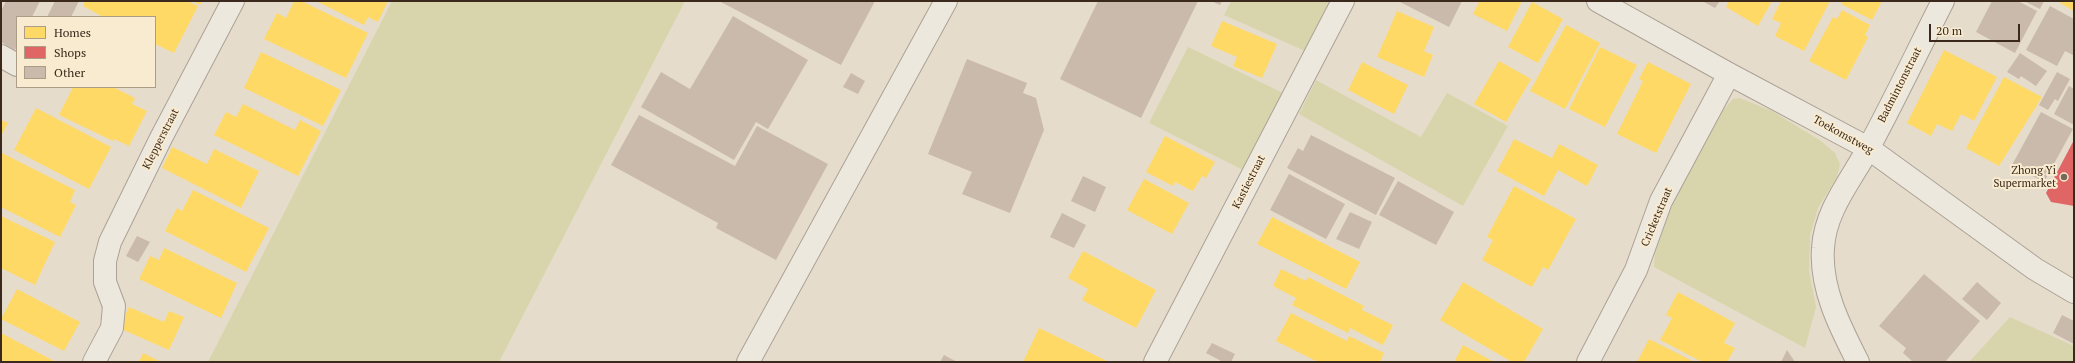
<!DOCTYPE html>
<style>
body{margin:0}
#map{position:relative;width:2075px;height:363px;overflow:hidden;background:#e6dccb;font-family:"PT Serif",serif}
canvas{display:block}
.frame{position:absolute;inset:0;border:2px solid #3a291c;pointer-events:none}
.legend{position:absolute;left:16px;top:16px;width:140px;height:72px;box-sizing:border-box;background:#f8ebd0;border:1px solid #ac9d88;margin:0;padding:5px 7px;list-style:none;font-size:12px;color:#3a291c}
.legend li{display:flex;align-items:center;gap:8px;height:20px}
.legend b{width:20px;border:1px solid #ac9d88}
.scale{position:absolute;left:1929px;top:24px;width:91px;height:18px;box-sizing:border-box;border:2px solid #3a291c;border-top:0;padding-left:5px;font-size:12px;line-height:14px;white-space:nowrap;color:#3a291c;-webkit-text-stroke:3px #f8ebd0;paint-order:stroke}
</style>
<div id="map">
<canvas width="2075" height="363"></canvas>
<div class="frame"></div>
<ul class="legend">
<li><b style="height:11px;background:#ffd966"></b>Homes</li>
<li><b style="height:11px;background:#e06666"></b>Shops</li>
<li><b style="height:11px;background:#cabaac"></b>Other</li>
</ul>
<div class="scale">20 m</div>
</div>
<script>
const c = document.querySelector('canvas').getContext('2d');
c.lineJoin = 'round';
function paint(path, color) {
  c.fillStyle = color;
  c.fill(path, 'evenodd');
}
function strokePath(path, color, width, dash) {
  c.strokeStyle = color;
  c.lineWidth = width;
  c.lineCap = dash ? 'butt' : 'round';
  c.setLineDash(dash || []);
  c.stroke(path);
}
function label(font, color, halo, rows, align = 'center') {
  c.font = font + ' "PT Serif",serif';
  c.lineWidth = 4;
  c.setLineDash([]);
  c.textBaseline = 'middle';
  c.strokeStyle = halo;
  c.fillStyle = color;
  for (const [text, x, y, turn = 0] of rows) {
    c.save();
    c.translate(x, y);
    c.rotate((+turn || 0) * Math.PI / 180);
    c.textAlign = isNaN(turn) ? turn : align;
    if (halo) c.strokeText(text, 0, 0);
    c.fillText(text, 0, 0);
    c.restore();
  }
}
paint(new Path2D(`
 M392,1H685L499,362H208Z
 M1231,1H1330L1305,51L1224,15Z
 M1188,47L1283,93L1243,170L1149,123Z
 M1316,80L1421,137L1447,93L1508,126L1463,206L1299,114Z
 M1740,98L1772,111L1821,141L1835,153L1840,164L1837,177L1818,208L1810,235L1809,271L1816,307L1805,348L1654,267L1655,248L1667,214L1713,121L1733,99Z
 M2010,317L2074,346V362H1969Z`), '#d8d5ac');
paint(new Path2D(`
 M85,1H187L198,6L174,53L155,44V17H103L83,6Z
 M193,1H202L200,5Z
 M294,1H301L368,33L346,78L264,39L277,13L286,18Z
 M316,1H388L378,22L368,17L364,25Z
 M1476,1H1522L1507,31L1473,14L1479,2Z
 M1729,1H1772L1758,26L1726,7Z
 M1781,1H1830L1804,51L1775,36L1781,23L1772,19Z
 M1842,1H1882L1872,20L1841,4Z
 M2061,1H2074V11L2060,3Z
 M1532,2L1563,19L1538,63L1508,47Z
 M1842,10L1870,25L1865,35L1868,37L1846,80L1809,61L1833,17L1837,19Z
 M1397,11L1434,27L1424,51L1433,55L1424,77L1377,57Z
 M1222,21L1277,44L1262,78L1233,66L1237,57L1211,46Z
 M1566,25L1600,43L1565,109L1530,91Z
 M1600,47L1637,65L1605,127L1569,109Z
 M1944,50L1997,77L1974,121L1961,114L1952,131L1937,124L1931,136L1907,123Z
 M261,52L341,90L323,126L244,88Z
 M1499,61L1531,79L1506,122L1474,104Z
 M1362,62L1408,85L1394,114L1348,90Z
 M1648,62L1691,84L1656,153L1617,134L1643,81L1639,79Z
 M2004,77L2042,97L1999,166L1966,148Z
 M73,87H113L135,98L132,104L147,111L129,146L114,139L113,141L59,115Z
 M243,104L295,130L300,120L321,131L298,176L214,135L226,112L236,117Z
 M36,108L111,147L89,189L14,150Z
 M1,120L8,123L1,136Z
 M1165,136L1215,162L1206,178L1202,176L1193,191L1175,182L1173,186L1146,172Z
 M1514,139L1552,158L1559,144L1598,165L1587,186L1558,170L1544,196L1497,171Z
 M172,147L207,164L214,149L259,171L241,208L162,168Z
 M2,153L75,190L70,202L76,205L60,237L1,207Z
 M1144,179L1189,203L1172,234L1127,210Z
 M1514,186L1576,219L1548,270L1543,267L1532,287L1482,260L1493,240L1487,237Z
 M193,190L269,228L246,272L165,231L177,208L182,211Z
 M1,216L55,242L35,285L1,268Z
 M1272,217L1360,262L1346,289L1257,244Z
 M164,248L237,283L221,318L139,279L150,256L159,260Z
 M1083,251L1156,290L1136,328L1082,300L1088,289L1068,278Z
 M1281,269L1306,281L1308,277L1364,306L1362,310L1393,325L1383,345L1350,328L1348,333L1292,305L1296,298L1273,286Z
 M1463,282L1543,329L1524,362H1512L1440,320Z
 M17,289L80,322L64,351L1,319Z
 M1678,292L1735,323L1724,343L1735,348L1727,362H1702L1660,340L1672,318L1666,315Z
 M129,307L164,322L169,311L184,317L169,350L119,328Z
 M1291,313L1347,341L1349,336L1384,353L1380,362H1318L1276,341Z
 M1039,328L1109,362H1023Z
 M1,333L56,362H1Z
 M1649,339L1695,362H1637Z
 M1463,345L1494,362H1454Z
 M143,353L161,362H139Z`), '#ffd966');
paint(new Path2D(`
 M2074,140V206L2051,202L2046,193Z`), '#e06666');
paint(new Path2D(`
 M6,1H40L32,17H17V46L15,50L1,42V11Z
 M55,1H79L71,17H47Z
 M719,1H875L841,65Z
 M1098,1H1198L1141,118L1060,79Z
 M1211,1H1222L1220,5Z
 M1398,1H1462L1449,27Z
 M1702,1H1720L1715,8Z
 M1992,1H2018L2037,11L2015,53L1976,32Z
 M2024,1H2044L2040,9Z
 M2050,6L2074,19V52L2073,55L2065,51L2057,66L2026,50Z
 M733,16L808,60L768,129L756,122L734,160L641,107L661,72L690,89Z
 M2020,53L2047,71L2036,86L2021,76L2019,79L2007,72Z
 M967,59L1027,83L1023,93L1036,98L1044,130L1010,213L962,194L972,172L928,154Z
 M2057,72L2070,79L2058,101L2055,99L2048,110L2039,105Z
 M851,73L865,81L858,94L843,87Z
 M2069,86L2074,89V125L2054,114Z
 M2041,112L2073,129L2044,182L2012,165Z
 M639,115L735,166L757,126L828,164L776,260L716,228L718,223L611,165Z
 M1311,135L1395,178L1376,215L1287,168L1298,148L1303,151Z
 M1289,174L1345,204L1326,239L1270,210Z
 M1083,176L1106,187L1095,212L1071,201Z
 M1398,181L1454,212L1436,245L1379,215Z
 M1350,212L1372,222L1359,249L1336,239Z
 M1062,213L1086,225L1074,248L1050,237Z
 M137,236L150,242L138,262L126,256Z
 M1924,274L1980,321L1945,362H1913L1903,353L1906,348L1879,326Z
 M1977,282L2001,303L1987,320L1962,299Z
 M2062,315L2074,321V344L2053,333Z
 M1212,343L1235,354L1231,362H1223L1206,353Z
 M1787,350L1795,362H1781Z
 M944,355L957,362H940Z`), '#cabaac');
const minor = new Path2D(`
 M1598,1L1729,74L1868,148L2035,269L2074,292
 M1,56L17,65
 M94,362L112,328L114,306L105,282V261L110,242L161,138L233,1
 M748,362L946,1
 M1155,362L1343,1
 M1588,362L1636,270L1661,201L1729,74
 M1858,362C1840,327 1820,288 1823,248C1825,210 1852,179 1869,147C1895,99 1918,50 1943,1`);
strokePath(minor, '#aba195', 24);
strokePath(minor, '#ede8de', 22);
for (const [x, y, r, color] of [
 [2064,177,4,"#766859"]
]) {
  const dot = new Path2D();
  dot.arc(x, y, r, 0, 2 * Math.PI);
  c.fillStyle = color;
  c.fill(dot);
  strokePath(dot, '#f8ebd0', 1.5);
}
label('11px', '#3a291c', '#f8ebd0', [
 ["Badmintonstraat",1900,85,-63],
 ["Toekomstweg",1843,135,29],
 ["Klepperstraat",161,139,-63],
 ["Kastiestraat",1249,182,-63],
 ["Cricketstraat",1657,217,-67]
]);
label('11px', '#3a291c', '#f8ebd0', [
 ["Zhong Yi",2056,171],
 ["Supermarket",2056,184]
], 'right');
</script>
